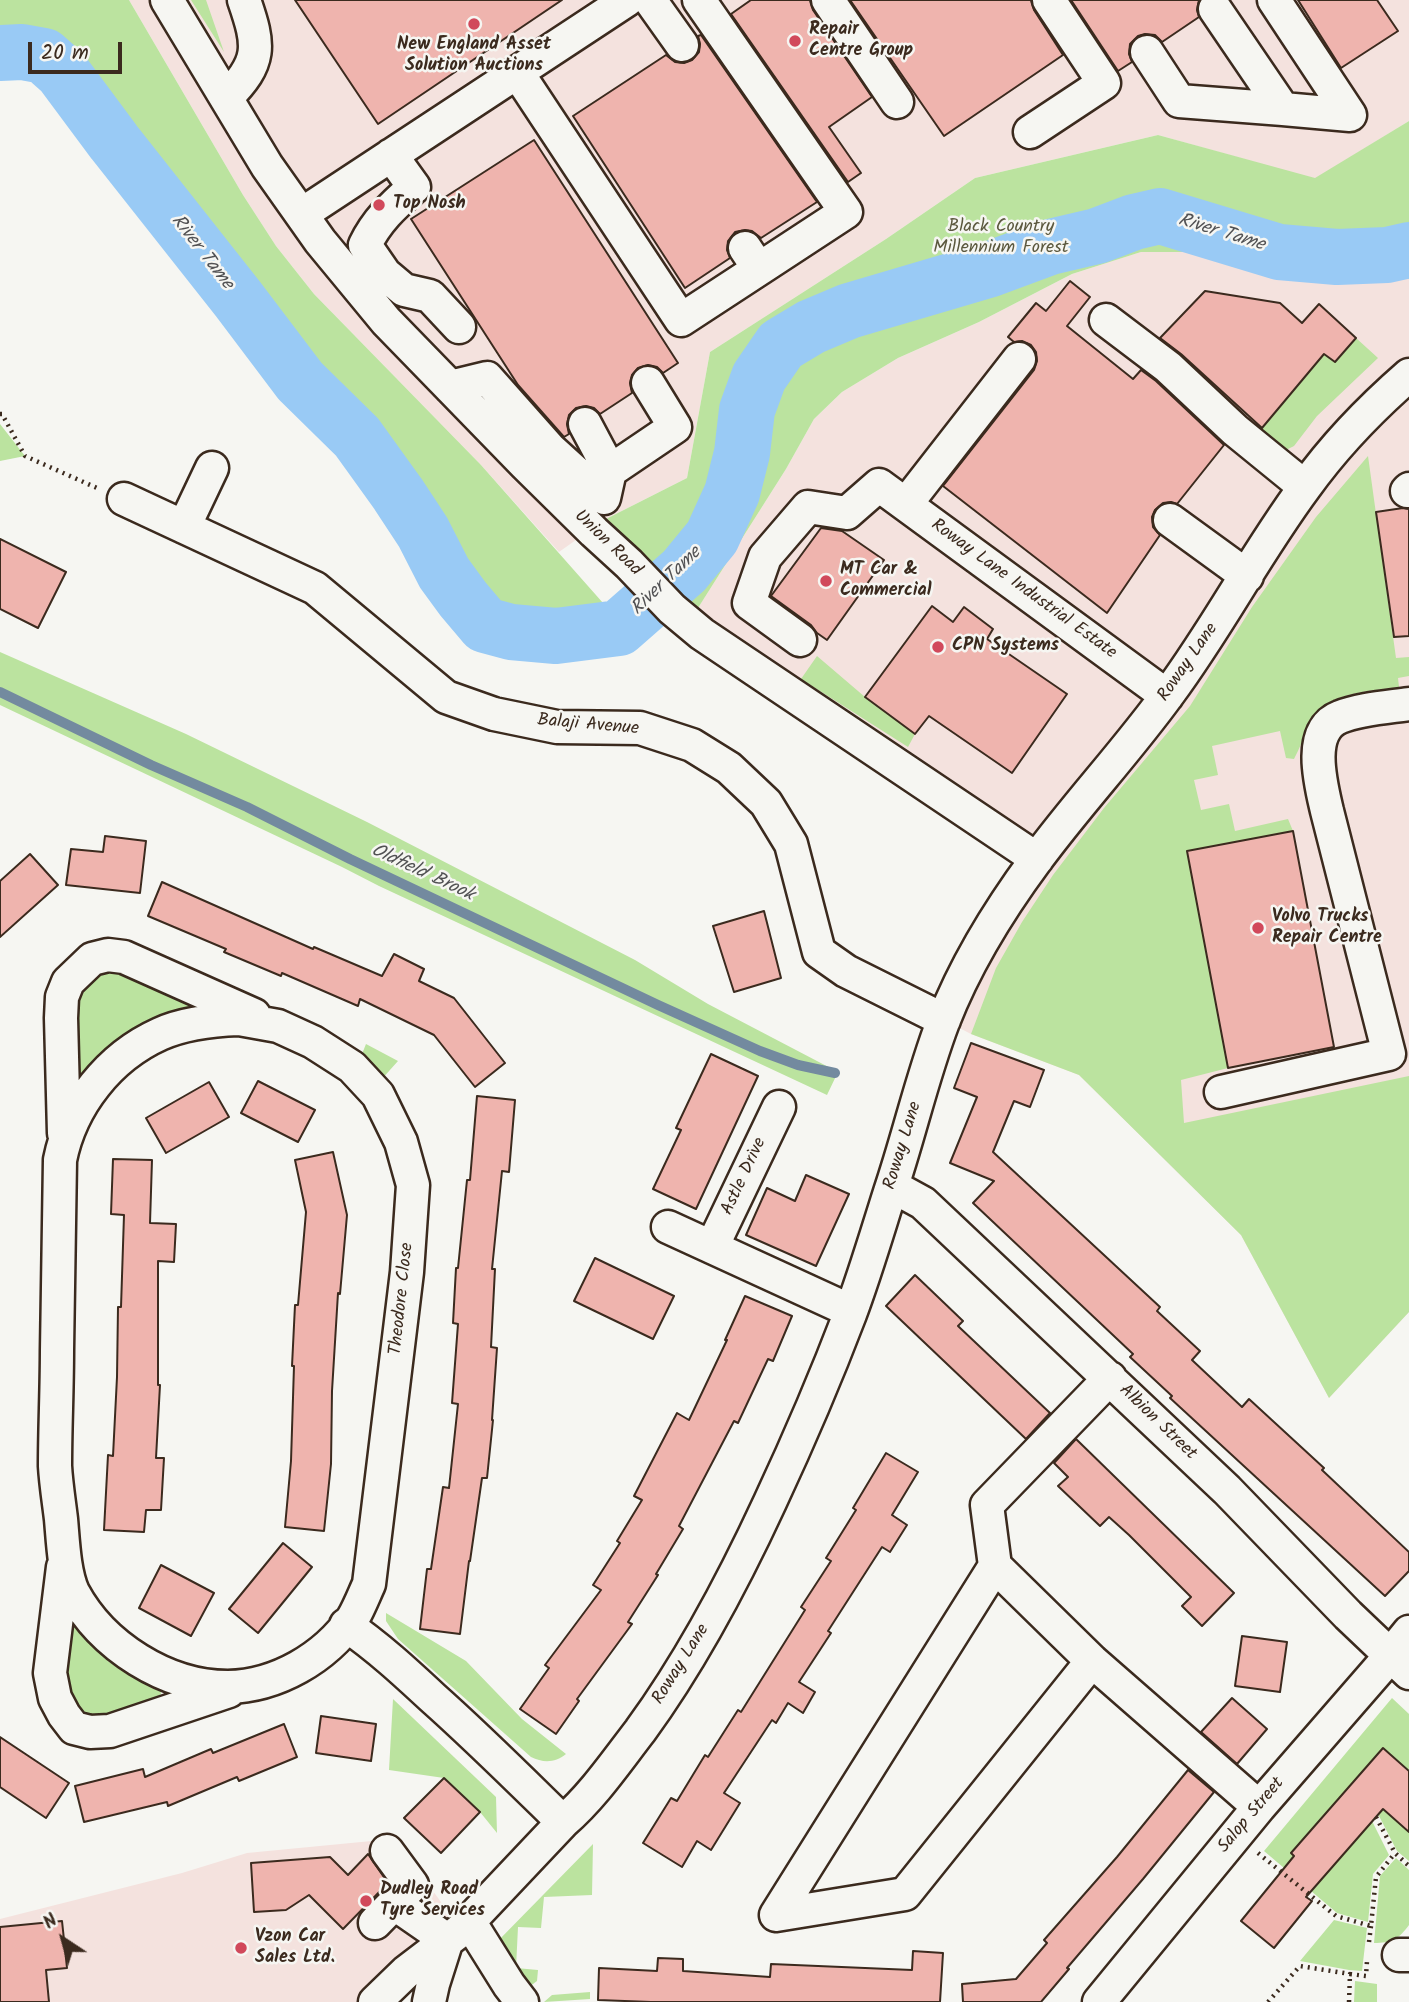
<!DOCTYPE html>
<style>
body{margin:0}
#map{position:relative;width:1409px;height:2002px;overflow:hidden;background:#f6f6f2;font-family:Kalam,sans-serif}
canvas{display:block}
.north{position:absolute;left:28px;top:1904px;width:70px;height:70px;-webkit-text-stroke:5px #f6f6f2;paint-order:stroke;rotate:324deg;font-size:19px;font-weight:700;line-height:28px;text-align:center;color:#3b2a1e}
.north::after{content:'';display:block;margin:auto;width:24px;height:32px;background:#3b2a1e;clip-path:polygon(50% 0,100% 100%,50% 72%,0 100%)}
.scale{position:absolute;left:28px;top:42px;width:94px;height:32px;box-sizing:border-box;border:4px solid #3b2a1e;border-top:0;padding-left:9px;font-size:21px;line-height:24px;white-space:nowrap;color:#3b2a1e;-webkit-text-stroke:5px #f6f6f2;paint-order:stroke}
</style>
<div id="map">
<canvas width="1409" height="2002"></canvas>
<div class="north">N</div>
<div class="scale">20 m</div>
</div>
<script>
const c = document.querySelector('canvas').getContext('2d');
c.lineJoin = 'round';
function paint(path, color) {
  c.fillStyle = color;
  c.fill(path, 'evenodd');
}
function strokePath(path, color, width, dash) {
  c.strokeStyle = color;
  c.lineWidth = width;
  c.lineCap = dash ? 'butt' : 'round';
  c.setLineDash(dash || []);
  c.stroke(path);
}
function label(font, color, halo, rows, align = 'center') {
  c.font = font + ' Kalam,sans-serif';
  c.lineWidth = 5;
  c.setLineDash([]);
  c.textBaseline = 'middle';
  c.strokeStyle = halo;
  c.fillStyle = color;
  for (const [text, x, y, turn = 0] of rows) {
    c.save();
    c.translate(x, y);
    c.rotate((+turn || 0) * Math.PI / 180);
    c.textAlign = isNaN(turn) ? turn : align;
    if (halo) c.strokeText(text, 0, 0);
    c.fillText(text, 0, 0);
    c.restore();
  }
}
paint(new Path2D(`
 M129,0H1409V121L1315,179L1158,135L975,178L886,239L710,352L687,478L604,520L559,552L481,465L314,294L276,246L243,195Z
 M1141,252H1189L1409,270V1312L1329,1398L1241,1235L1079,1075L971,1034L944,1020L1036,859L702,634L698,608L786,469L814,419L842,392L898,358L979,322L1072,274Z
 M382,1840L423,1877L461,1930L375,2002H0V1919L182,1873L247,1853Z`), '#f4e2de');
paint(new Path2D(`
 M0,0H129L243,195L276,246L314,294L481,465L626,629L556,636L511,632L485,625L444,573L423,532L378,465L357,437L300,381L238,299L114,142L62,72L44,56L22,52L0,53Z
 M191,0H206L224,52Z
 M1409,121V279L1398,276L1189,252H1141L1072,274L979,322L898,358L842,392L814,419L786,469L698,608L604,520L687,478L710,352L886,239L975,178L1158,135L1315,178Z
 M1356,338L1378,358L1317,416L1294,446L1282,452L1258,434L1324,354L1336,362Z
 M0,424L25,456L0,461Z
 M1368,456L1396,658L1409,657V676L1398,678L1399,687C1367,692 1327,691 1310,723C1304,735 1300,748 1294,759L1286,758L1280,731L1212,746L1218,775L1194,780L1201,810L1229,804L1235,831L1288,819L1293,831L1187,851L1228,1068L1181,1080L1184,1123L1409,1076V1312L1329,1398L1241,1235L1079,1075L971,1034L996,968L1022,922L1053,875L1104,808L1190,706L1252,607L1316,517Z
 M0,652L186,734L367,822L635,960L708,1004L838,1072L827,1095L379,886L342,867L0,705Z
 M817,656L865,697L915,734L908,747L801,679Z
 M109,966L196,1005L190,1013L86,1079L70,1062L76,988Z
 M366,1044L398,1061L381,1080L360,1059Z
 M386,1613L466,1661L522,1719L566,1754C555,1763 543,1763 531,1757L398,1639L386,1621Z
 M71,1625L82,1628L109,1662L160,1686L161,1694L155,1699C137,1706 117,1718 98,1719C87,1719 81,1713 75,1705C57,1680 67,1654 71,1625Z
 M1392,1698L1409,1714V1771L1382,1749L1291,1853L1321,1880L1372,1821L1389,1855L1373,1874L1368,1922L1337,1913L1264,1851Z
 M393,1699L496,1797L497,1833L480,1812L444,1778L389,1770Z
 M1383,1809L1409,1832V1861L1397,1851L1378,1814Z
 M593,1844L592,1895L544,1897L541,1928L518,1927L516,1968L538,1970L537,1981L529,1987L494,1945Z
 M1396,1858L1409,1870V1925C1399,1939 1391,1943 1374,1943L1380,1876Z
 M1334,1920L1367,1928L1362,1971L1349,1970L1300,1961Z
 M1355,1981L1377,1984V2002H1354Z
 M590,1992V1999L544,2002L552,1995Z`), '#bbe39f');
strokePath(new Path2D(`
 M0,692L151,765L247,807L350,859L658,1005L760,1051L798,1065L835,1073`), '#738a9f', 10);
strokePath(new Path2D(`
 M0,53L22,52L44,56L62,72L114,142L238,299L300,381L357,437L398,494L423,532L444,573L463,599L485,625L511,632L556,636L619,628L684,571L712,537L732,493L742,453L747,410L759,377L781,345L811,327L849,311L988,270L1050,247L1097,236L1134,222L1160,216L1279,252L1337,257L1387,255L1409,250`), '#99caf5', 56);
const building = new Path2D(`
 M295,0H562L378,124Z
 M751,0H810L813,10L872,97L829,127L861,173L848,182L731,14Z
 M850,0H1031L1034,10L1063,55L944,136Z
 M1071,0H1199L1197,10L1199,17L1162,42L1155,35L1145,34L1138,36L1130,44L1129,54L1132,62L1118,71Z
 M1298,0H1377L1398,31L1341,68Z
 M701,35L817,202L761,238L752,231L745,230L735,232L728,241L727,250L730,258L685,288L573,116L666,55L675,62L684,63L692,60L699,52L700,44L698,36Z
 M534,140L678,363L663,373L657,367L648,365L638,368L632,375L630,383L632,393L600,414L594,408L586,406L576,408L569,415L567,424L569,434L564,437L518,385L411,219Z
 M1070,281L1090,297L1067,326L1133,379L1141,370L1156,381L1224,445L1177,504L1171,502L1163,503L1155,510L1152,517L1153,527L1160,535L1107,613L943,486L1034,370L1037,361L1036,352L1031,345L1022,341L1014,342L1008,337L1036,303L1046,311Z
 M1205,291L1280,303L1302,323L1319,304L1356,338L1335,362L1324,354L1262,428L1181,354L1160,338Z
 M1403,508L1409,509V636L1394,637L1376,512Z
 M821,528L842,531L884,560L827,640L817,633L811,625L771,596Z
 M0,539L66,572L38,628L0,609Z
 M932,606L953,622L964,607L993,629L987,639L1067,694L1012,773L929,716L915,734L865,697Z
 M1293,831L1334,1047L1228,1068L1187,851Z
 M105,836L146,841L140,893L66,885L71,849L103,852Z
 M30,854L58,885L0,937V881Z
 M162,882L313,949L314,947L382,976L394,954L424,969L419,981L454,998L505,1063L475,1087L434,1035L360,999L358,1006L282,973L281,976L224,952L226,949L148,916Z
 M764,911L781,978L734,992L713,926Z
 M971,1043L1044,1070L1030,1107L1014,1101L993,1152L1160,1307L1157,1311L1200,1351L1192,1360L1242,1407L1249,1399L1324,1468L1322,1470L1409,1552V1571L1385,1596L1170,1398L1172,1396L1130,1357L1133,1354L973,1203L994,1181L950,1163L977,1097L954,1088Z
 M711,1054L758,1076L696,1209L653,1189L681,1130L676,1128Z
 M258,1081L315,1110L298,1142L241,1113Z
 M209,1082L229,1117L166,1153L146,1118Z
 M477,1096L515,1100L509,1172L502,1171L492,1269H495L491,1347L497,1348L492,1420H493L487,1478H482L470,1561H469L460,1634L420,1629L427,1569H431L443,1487L449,1488L458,1404L452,1403L458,1324L453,1323L456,1268H458L467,1180H470Z
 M333,1152L347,1215L340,1294L338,1293L332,1391L331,1464L324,1531L285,1527L291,1461L294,1366H292L295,1305H298L306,1212L295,1160Z
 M113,1159L152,1160L150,1223L176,1224L174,1262L158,1261V1385H160L156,1458H164L161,1510H146L144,1532L104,1530L108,1455L113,1456L117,1377L118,1307H121L124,1215L111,1214Z
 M806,1175L849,1194L816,1266L746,1235L767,1188L795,1201Z
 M595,1258L674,1296L653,1339L574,1301Z
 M915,1275L963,1321L958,1326L1050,1413L1026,1439L886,1306Z
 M745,1296L792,1316L773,1361L768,1359L738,1423L734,1421L679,1526L683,1529L656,1574L658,1575L628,1622L632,1624L577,1699L579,1701L556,1734L520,1709L549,1668L545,1665L601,1590L593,1585L620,1543L617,1541L642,1500L634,1496L677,1413L689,1420L727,1340H725Z
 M1076,1439L1234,1593L1202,1626L1182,1606L1191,1597L1129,1535L1109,1517L1100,1526L1058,1486L1068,1477L1054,1463Z
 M886,1453L918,1472L892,1515L907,1525L890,1552L882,1547L828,1631L831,1633L799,1682L815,1692L803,1713L788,1703L776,1723L772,1720L724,1793L740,1803L711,1850L697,1841L682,1867L643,1843L671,1798L677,1801L705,1755L708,1757L738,1710L741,1712L805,1610L801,1607L831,1561L826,1558L856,1510L853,1508Z
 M283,1543L312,1567L258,1633L229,1609Z
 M161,1565L214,1593L191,1636L139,1608Z
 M1242,1636L1287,1642L1280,1692L1235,1686Z
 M1232,1698L1267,1729L1237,1764L1201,1732Z
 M321,1716L376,1724L371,1761L316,1753Z
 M284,1724L297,1757L239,1781L237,1777L168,1806L167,1802L84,1822L75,1786L143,1769L145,1777L211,1749L213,1753Z
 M0,1737L69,1783L46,1818L0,1787Z
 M1383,1748L1409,1771V1832L1383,1809L1306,1897L1312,1901L1274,1948L1241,1921L1294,1856L1291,1853Z
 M1188,1770L1214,1792L1143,1879L1067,1968L1069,1969L1041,2002H963L962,1984L1016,1979L1047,1943L1044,1940L1117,1857Z
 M444,1778L480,1812L441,1853L404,1818Z
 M368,1854L388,1883L343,1929L309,1895L286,1910L254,1912L251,1863L330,1857L348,1875Z
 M62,1921L67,1968L46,1970L49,2002H0V1927Z
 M913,1951L943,1953L940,2002H651L598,2000L599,1968L657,1971L658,1958L683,1959V1971L770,1977L771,1964L912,1970Z`);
paint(building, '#efb4ae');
strokePath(building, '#3b2a1e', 2);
const minor = new Path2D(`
 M167,0L267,166L320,241L386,321L525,464L594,532L629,564L672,609L702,634L1037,859
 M650,0L682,45
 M699,0L846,212L759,269L745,248
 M828,0L897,102
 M1274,0L1350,115L1283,109
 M1147,52L1179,101L1283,109L1215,9
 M517,72L681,320L759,269
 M226,98C262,62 260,46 244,0
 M1030,132L1104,83L1049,0
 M391,155L414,187C394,205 377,220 365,245L385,274L404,290L430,296L459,327
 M302,214L627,0
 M1106,320L1168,367L1235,430L1305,487
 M450,387L487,378L550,449L604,498L610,471L675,427L648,383
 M585,424L610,471
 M1409,489L1407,491H1409
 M124,499L315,588L446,697L494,714L557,727L640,728L692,745L729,768L766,803L791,844L819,952L846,971L944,1020
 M906,504L1019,359
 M1170,520L1247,576
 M184,527L212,468
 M800,640L749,603L765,557L808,507L847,513L879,485L1167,696
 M239,1019L278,1026L313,1042L352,1067L378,1095L401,1142L413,1185L407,1272L369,1584C364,1595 359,1608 353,1618C325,1658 277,1686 228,1687C166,1687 102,1646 73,1592C64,1572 63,1541 61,1519C59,1502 56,1484 55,1466C55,1428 57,1389 57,1350C58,1287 59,1223 60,1160C71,1105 109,1057 160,1034C184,1023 213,1020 239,1019Z
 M1221,1092L1389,1054L1327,811C1321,785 1306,730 1340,717C1359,709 1388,707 1409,704
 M64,1133L61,1018L62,997L68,982L92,959L108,955L124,957L254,1015
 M892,1186L923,1203L1227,1490L1348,1615L1409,1673
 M668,1227L851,1311
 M712,1247L779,1107
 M995,1566L987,1505L1110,1378
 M63,1567L50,1673L55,1698L64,1715L74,1728L90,1732L110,1731L229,1691
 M346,1625C378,1647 405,1672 433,1698C478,1738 520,1780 563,1822
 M395,1904L447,1940
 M776,1915L995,1566L1092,1661L1259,1807
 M776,1915L905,1894L1092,1661
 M469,1921L509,1985L522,2002
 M375,1923L412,1885L387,1851
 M1399,1955H1409
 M375,2002L406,1972L461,1930L563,1822C593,1796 616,1762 640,1731C692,1660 733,1582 770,1502C799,1440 826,1377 850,1314C865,1274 877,1233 890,1192C909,1136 922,1077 943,1022C966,963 999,910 1036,860C1078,803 1127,751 1169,693C1218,627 1256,553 1305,487C1335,445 1370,409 1409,375
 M429,2002L433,1984L447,1940
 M1099,2002L1259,1807L1379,1669L1409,1632`);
strokePath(minor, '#3b2a1e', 37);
strokePath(new Path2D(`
 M0,414H2L25,456L97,488
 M1376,1817L1395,1853L1409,1866
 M1258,1853L1336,1916L1371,1926L1376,1877L1395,1853
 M1369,1942L1371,1926
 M1268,2002L1300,1966L1350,1974
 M1349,2002L1350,1974L1366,1976L1367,1961`), '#3b2a1e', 4.5, [2, 5]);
strokePath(minor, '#f6f6f2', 32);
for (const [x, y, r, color] of [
 [474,24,7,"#d1495b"],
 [795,41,7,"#d1495b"],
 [379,205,7,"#d1495b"],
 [826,581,7,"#d1495b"],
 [938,647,7,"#d1495b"],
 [1258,928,7,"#d1495b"],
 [366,1901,7,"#d1495b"],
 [241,1948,7,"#d1495b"]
]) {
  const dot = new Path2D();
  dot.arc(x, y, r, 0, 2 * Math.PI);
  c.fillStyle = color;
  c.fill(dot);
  strokePath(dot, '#f6f6f2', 2.5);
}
label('bold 18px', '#3b2a1e', '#f6f6f2', [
 ["Repair",809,31],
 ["Centre Group",809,52],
 ["New England Asset",474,46,"center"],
 ["Solution Auctions",474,67,"center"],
 ["Top Nosh",393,205],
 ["MT Car &",840,571],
 ["Commercial",840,592],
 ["CPN Systems",952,647],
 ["Volvo Trucks",1272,918],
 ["Repair Centre",1272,939],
 ["Dudley Road",380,1891],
 ["Tyre Services",380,1912],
 ["Vzon Car",255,1938],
 ["Sales Ltd.",255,1959]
], 'left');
label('18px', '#5b583e', '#f6f6f2', [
 ["Black Country",1001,228],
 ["Millennium Forest",1001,249]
]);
label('18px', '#3b2a1e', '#f6f6f2', [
 ["Union Road",607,544,44],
 ["Roway Lane Industrial Estate",1023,590,36],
 ["Roway Lane",1189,663,-55],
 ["Balaji Avenue",588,726,5],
 ["Roway Lane",904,1146,-73],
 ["Astle Drive",745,1177,-65],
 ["Theodore Close",403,1299,-84],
 ["Albion Street",1157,1423,44],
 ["Roway Lane",682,1665,-58],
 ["Salop Street",1252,1816,-50]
]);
label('italic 19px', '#525254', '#f6f6f2', [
 ["River Tame",1221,234,17],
 ["River Tame",201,253,52],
 ["River Tame",667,582,-44],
 ["Oldfield Brook",422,874,25]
]);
</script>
